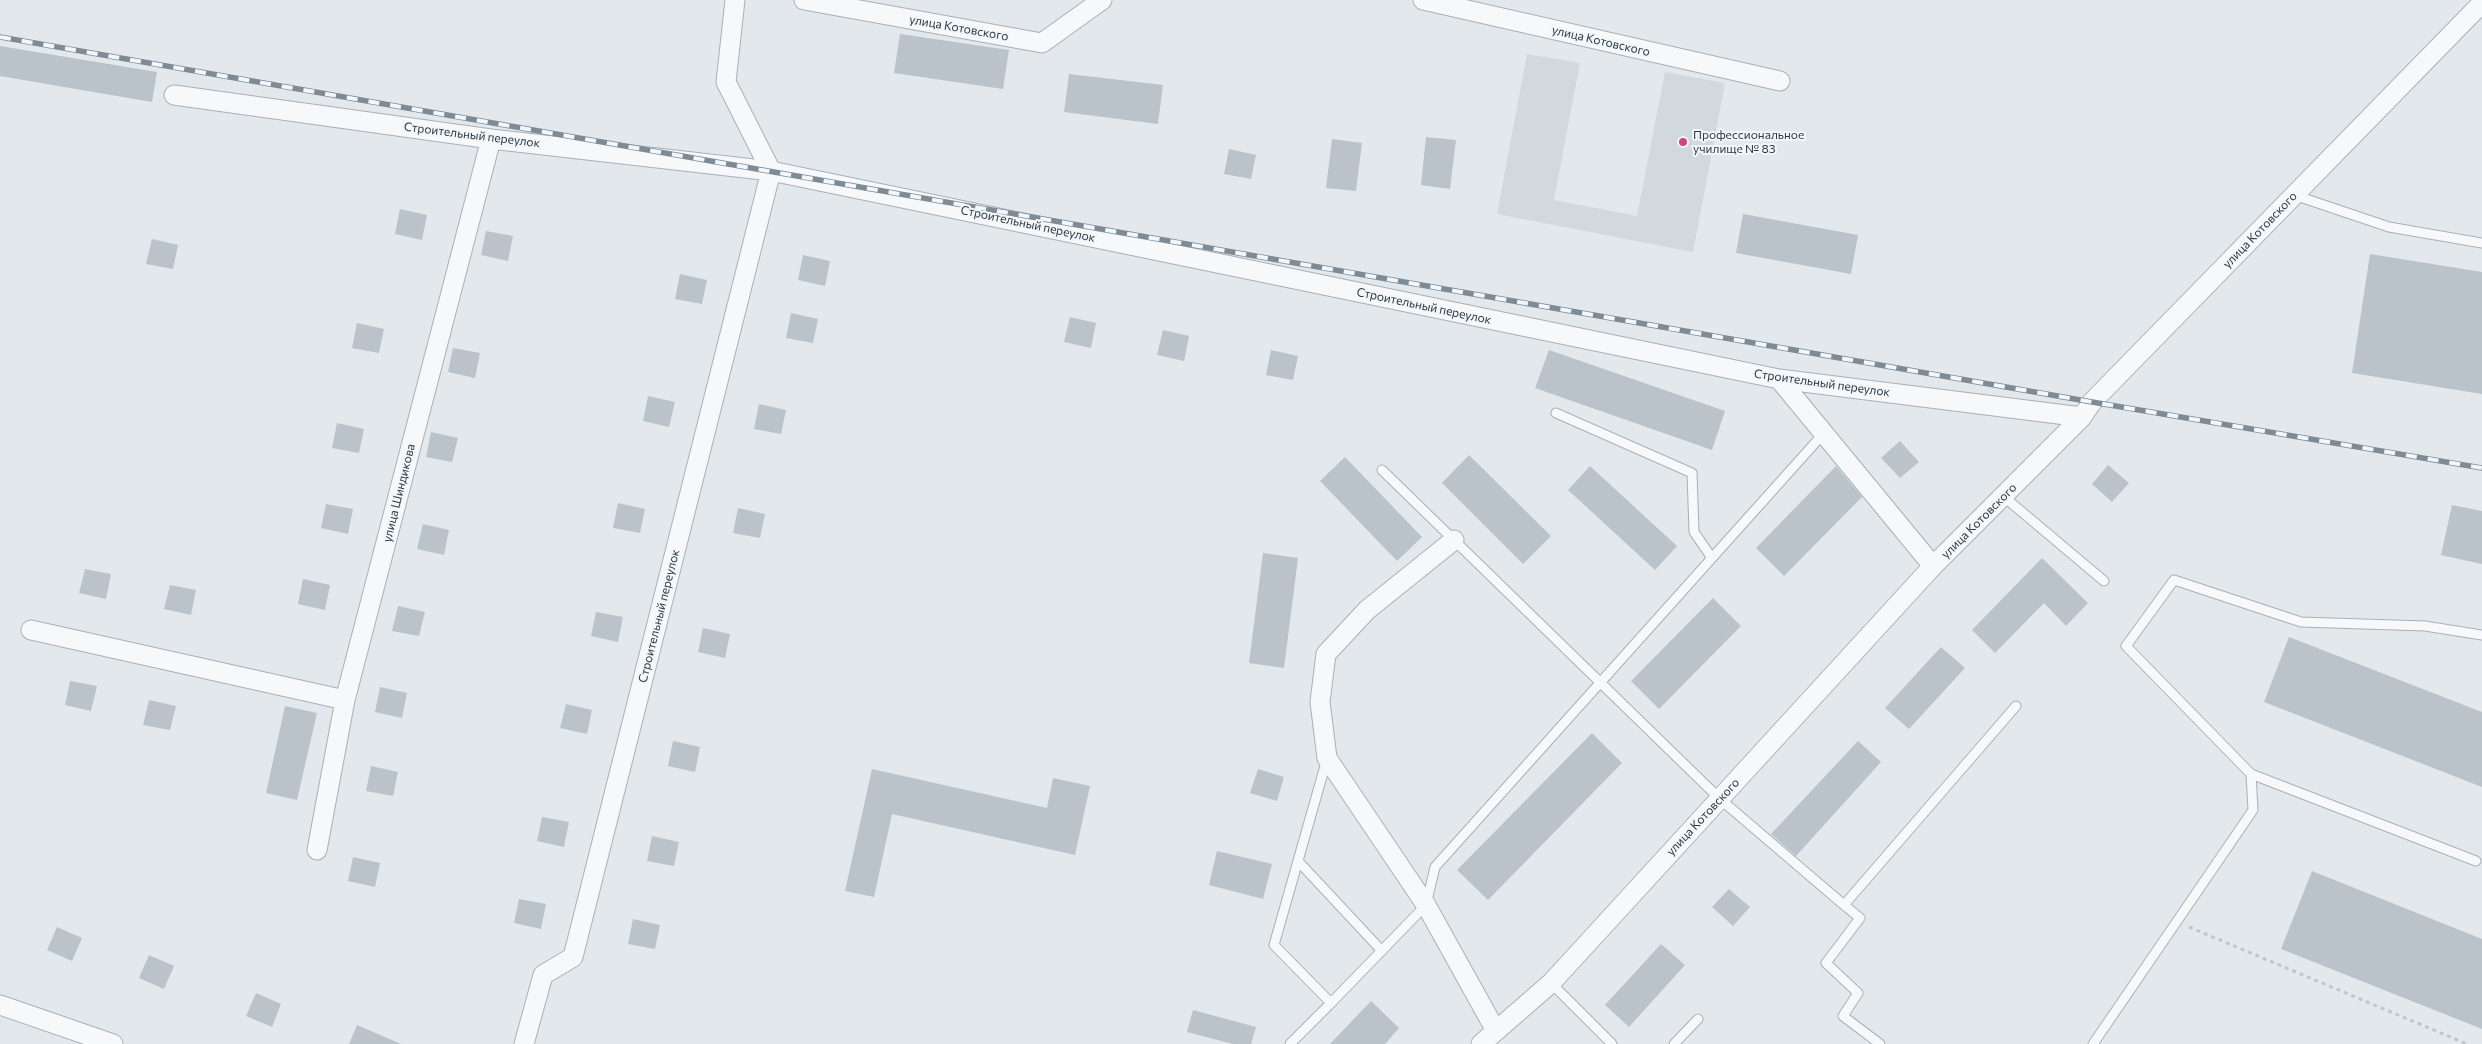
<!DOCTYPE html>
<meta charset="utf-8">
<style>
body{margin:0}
canvas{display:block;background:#e3e8ec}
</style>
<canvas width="2482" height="1044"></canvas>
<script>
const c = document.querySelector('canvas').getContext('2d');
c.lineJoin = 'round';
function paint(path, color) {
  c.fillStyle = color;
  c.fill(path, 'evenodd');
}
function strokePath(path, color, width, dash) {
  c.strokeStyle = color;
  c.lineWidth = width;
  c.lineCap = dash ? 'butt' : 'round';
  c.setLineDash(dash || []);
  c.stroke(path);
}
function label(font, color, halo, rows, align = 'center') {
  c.font = font + ' Commissioner,sans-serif';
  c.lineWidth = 4;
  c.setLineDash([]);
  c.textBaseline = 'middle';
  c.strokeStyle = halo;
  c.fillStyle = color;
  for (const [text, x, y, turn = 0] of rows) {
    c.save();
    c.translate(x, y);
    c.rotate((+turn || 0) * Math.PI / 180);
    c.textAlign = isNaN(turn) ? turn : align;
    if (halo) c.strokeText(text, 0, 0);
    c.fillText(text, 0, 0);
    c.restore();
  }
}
paint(new Path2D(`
 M1527,54L1580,63L1554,200L1637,216L1665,72L1725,83L1693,252L1497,214Z`), '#d1d8de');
paint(new Path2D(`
 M900,34L1009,50L1003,89L894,73Z
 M0,46L157,72L152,102L0,76Z
 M1069,74L1163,85L1158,124L1064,112Z
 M1426,137L1456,140L1450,189L1421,185Z
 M1332,139L1362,143L1356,191L1326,188Z
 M1229,149L1256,155L1251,179L1224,174Z
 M400,209L427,215L422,240L395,234Z
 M1743,214L1858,235L1851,274L1736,253Z
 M486,231L513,236L508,261L481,255Z
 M152,239L178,245L173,269L146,264Z
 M2370,254L2482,272V394L2352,373Z
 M803,255L830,261L825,286L798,280Z
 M680,274L707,280L702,304L675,299Z
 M791,313L818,319L813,343L786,338Z
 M1070,317L1096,323L1091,348L1064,342Z
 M357,323L384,329L379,353L352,348Z
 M1163,330L1189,336L1184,361L1157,355Z
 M453,348L480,353L475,378L448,372Z
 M1271,350L1298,356L1293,380L1266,375Z
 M1549,350L1725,411L1712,450L1535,388Z
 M648,396L675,402L669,427L643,421Z
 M759,404L786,410L781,434L754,429Z
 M337,423L364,429L359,453L332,448Z
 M431,432L458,438L452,462L426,457Z
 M1900,441L1919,462L1900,478L1881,458Z
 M1469,455L1551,536L1523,564L1442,483Z
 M1345,457L1422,537L1397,561L1320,481Z
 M2108,465L2129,483L2112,502L2092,484Z
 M1590,466L1677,546L1655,570L1568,490Z
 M1836,466L1862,497L1784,576L1756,548Z
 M618,503L645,509L640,533L613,528Z
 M326,504L353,509L348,534L321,528Z
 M2452,505L2482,511V564L2441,555Z
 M738,508L765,514L760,538L733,533Z
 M423,524L449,530L444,555L417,549Z
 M1263,553L1298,558L1284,668L1249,663Z
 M2042,558L2088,603L2066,626L2044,603L1995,653L1972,630Z
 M85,569L111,574L106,599L79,593Z
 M303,579L330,585L325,610L298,604Z
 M170,585L196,590L191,615L164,609Z
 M1713,598L1741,626L1659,709L1631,681Z
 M398,606L425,612L419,636L392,631Z
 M596,612L623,617L618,642L591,636Z
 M703,628L730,634L725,658L698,652Z
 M2289,637L2482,712V787L2264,702Z
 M1941,647L1965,668L1909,729L1885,708Z
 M70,681L97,686L91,711L65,705Z
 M380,687L407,693L402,718L375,712Z
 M149,700L176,706L170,730L143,725Z
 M566,704L592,710L587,734L560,728Z
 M285,706L317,713L297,800L266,793Z
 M1592,733L1622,763L1488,900L1457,870Z
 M673,741L700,747L695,772L668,766Z
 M1858,741L1881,762L1796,856L1771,834Z
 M371,766L398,772L393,796L366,791Z
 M872,769L1047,808L1053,778L1090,786L1075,855L892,814L874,897L845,891Z
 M1258,769L1284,777L1277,801L1250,793Z
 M542,817L569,822L564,847L537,841Z
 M652,836L679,842L674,866L647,861Z
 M1217,851L1272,864L1263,899L1209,885Z
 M353,857L380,863L375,887L348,881Z
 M2312,871L2482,939V1029L2281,949Z
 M1729,889L1750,907L1733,926L1712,907Z
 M519,899L546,904L541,929L514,923Z
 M633,919L660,925L655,949L628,944Z
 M57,927L82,938L72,961L47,950Z
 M1661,944L1685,965L1629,1027L1605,1005Z
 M149,955L174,966L164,989L139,978Z
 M256,993L281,1004L272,1027L246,1016Z
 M1371,1001L1399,1028L1385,1044H1330Z
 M1193,1010L1256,1027L1251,1044H1233L1187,1032Z
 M357,1025L401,1044H349Z`), '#bac2ca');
const lane = new Path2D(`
 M2294,195L2389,227L2482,243
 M1556,413L1692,473L1694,532L1712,558
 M1382,470L1720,799L1844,905L2016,706
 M2003,496L2104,581
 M2251,774L2476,861
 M1298,861L1382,951
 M1844,905L1860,918L1826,963L1858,993L1843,1016L1880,1044
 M1551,983L1612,1044
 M1331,1003L1426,905L1435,867L1824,433
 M1290,1044L1331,1003L1274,945L1327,759
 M1674,1044L1698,1019
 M2093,1044L2253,810L2251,774L2126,646L2174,580L2301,622L2425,626L2482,635`);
const street = new Path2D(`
 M804,0L1042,43L1102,0
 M1423,0L1780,81
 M174,95L491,139L771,171L1779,379L2082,417
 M1779,379L1933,566
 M1454,540L1367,610L1326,654L1320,702L1327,758L1426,905L1496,1031
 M31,630L345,700
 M317,850L345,700L491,139
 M0,1005L113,1044
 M524,1044L543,975L573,957L771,171L726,82L735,0
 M1481,1044L1551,983L1933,566L2082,417L2092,402L2482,3`);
strokePath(lane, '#a8b0b7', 11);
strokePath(street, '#a8b0b7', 21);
strokePath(new Path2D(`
 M2189,927L2467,1044`), '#c1c6cb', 3, [4, 4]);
strokePath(lane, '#f6f8fa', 9);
strokePath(street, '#f6f8fa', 19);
const rail = new Path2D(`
 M0,37L2092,402L2482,468`);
strokePath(rail, '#7c8b96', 5.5);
strokePath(rail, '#f3f7f9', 4, [11]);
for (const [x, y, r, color] of [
 [1683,142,5,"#d34677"]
]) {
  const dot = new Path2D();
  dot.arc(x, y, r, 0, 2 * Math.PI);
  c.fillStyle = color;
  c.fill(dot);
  strokePath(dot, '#f3f7f9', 2);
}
label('12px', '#2a3945', '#f3f7f9', [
 ["улица Котовского",959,28,10],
 ["улица Котовского",1601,41,13],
 ["Строительный переулок",472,135,7],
 ["Строительный переулок",1028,224,12],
 ["улица Котовского",2260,230,-46],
 ["Строительный переулок",1424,306,12],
 ["Строительный переулок",1822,383,8],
 ["улица Шиндикова",399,493,-76],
 ["улица Котовского",1979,521,-45],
 ["Строительный переулок",659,616,-76],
 ["улица Котовского",1703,817,-47]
]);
label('12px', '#2a3945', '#f3f7f9', [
 ["Профессиональное",1693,135],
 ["училище № 83",1693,149]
], 'left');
</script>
